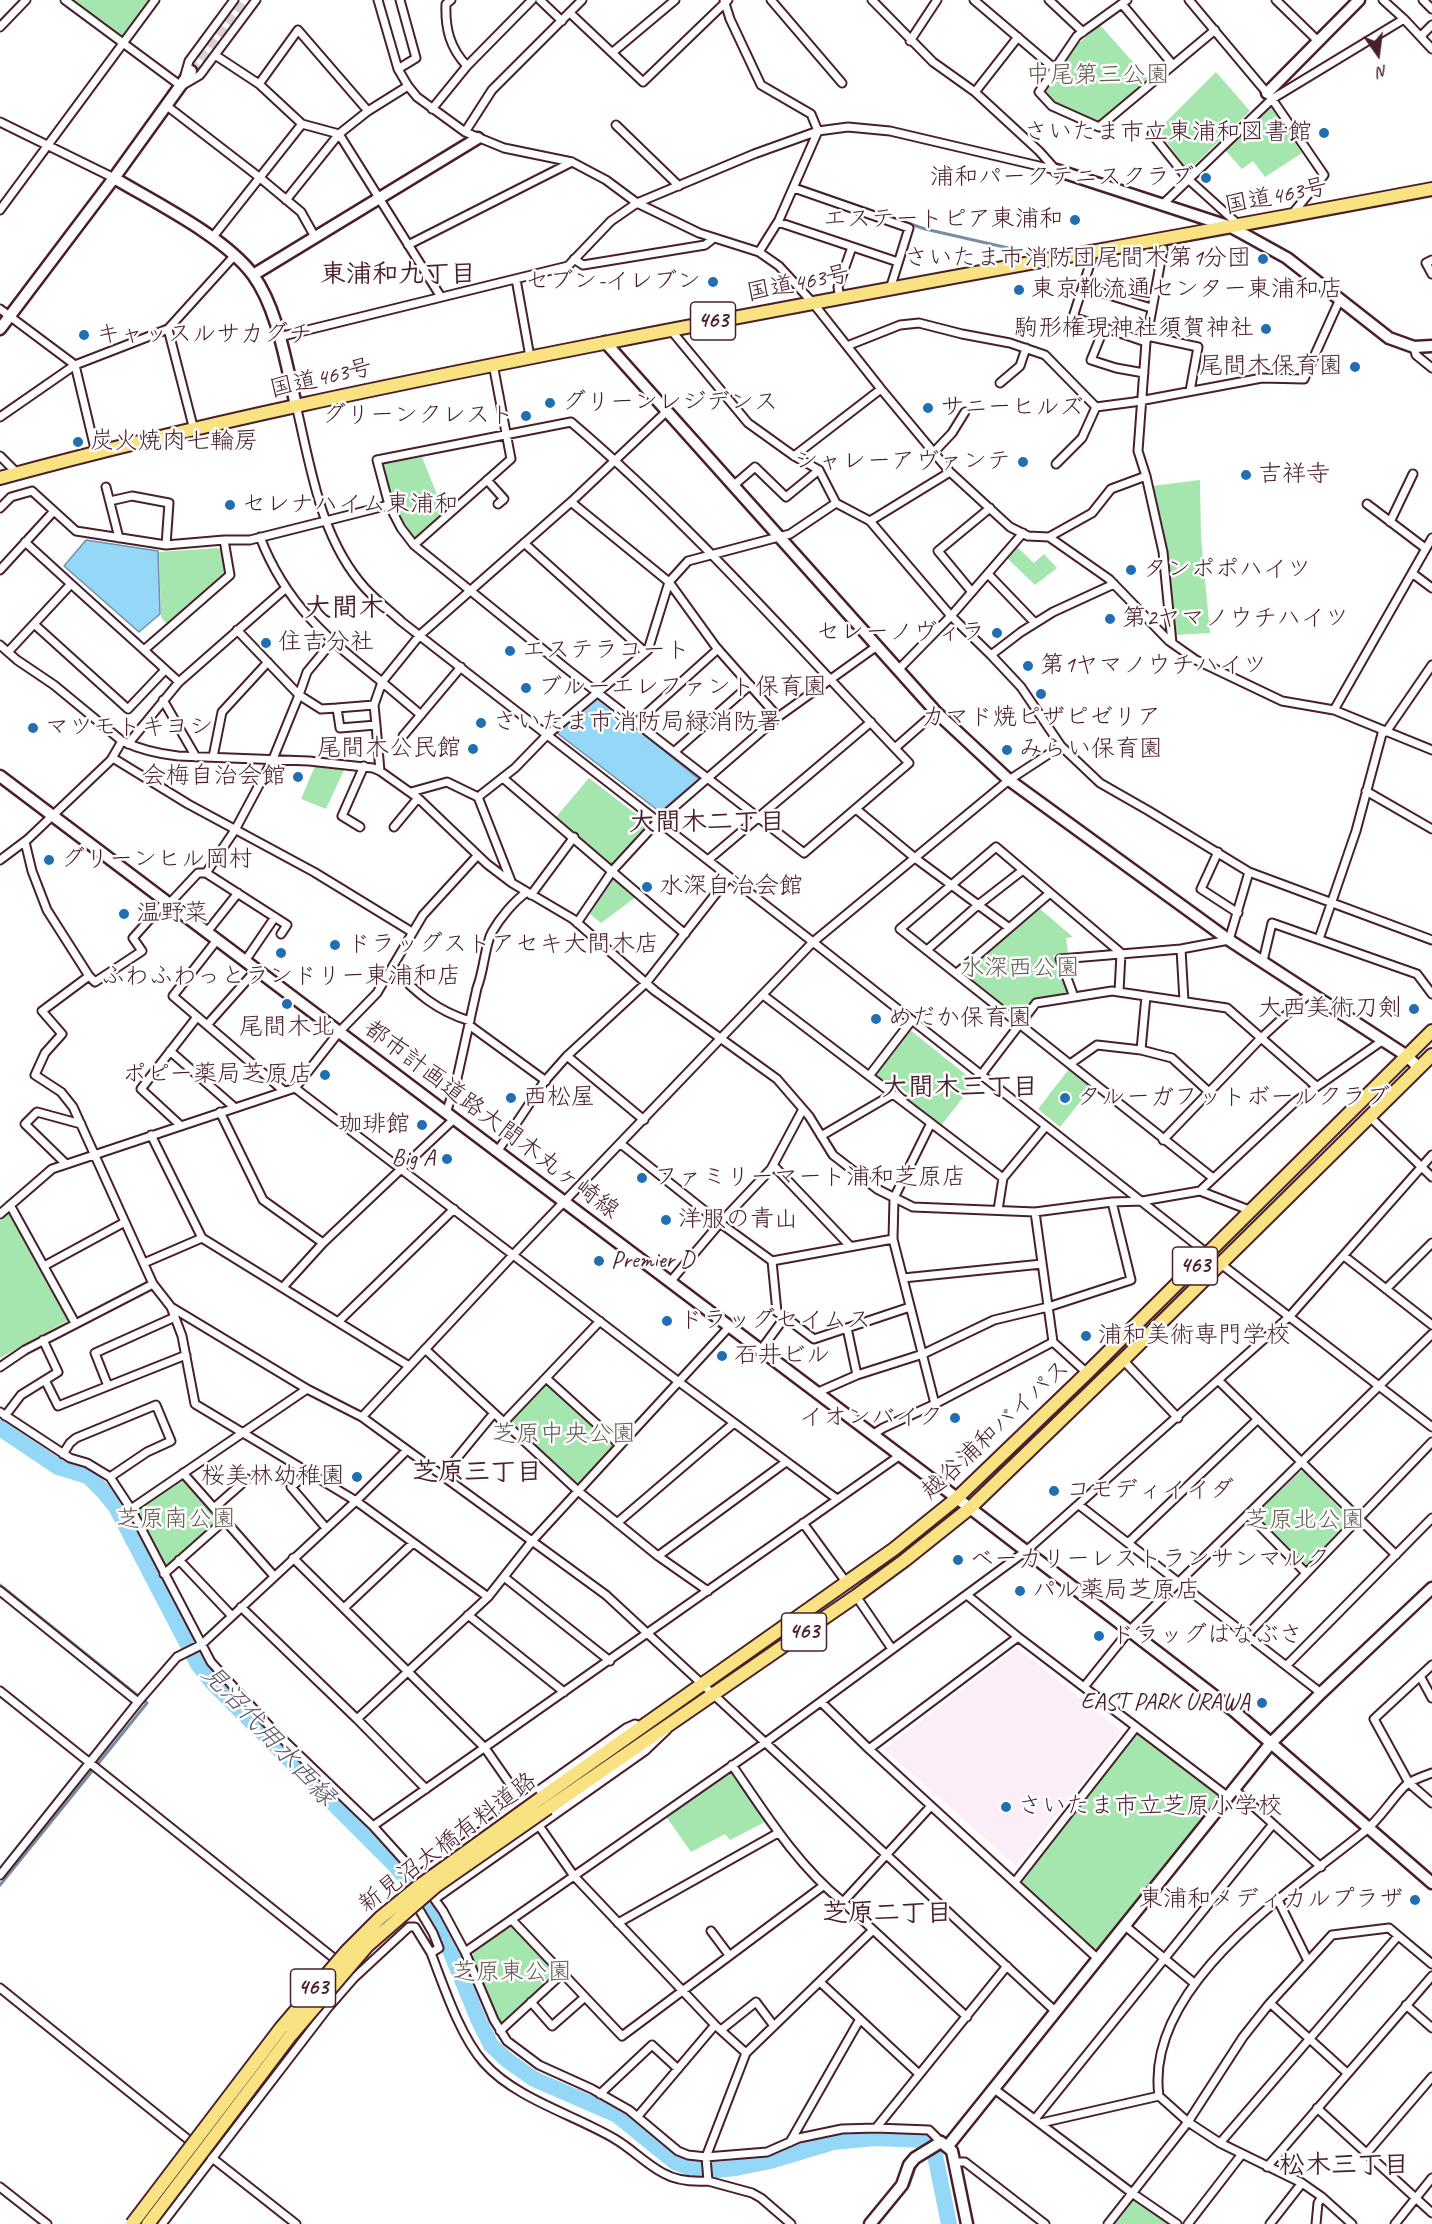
<!DOCTYPE html>
<meta charset="utf-8">
<style>
body{margin:0}
#map{position:relative;width:1432px;height:2224px;overflow:hidden;background:#fff;font-family:Caveat,sans-serif}
canvas{display:block}
.north{position:absolute;left:1348px;top:24px;width:60px;height:60px;-webkit-text-stroke:4px #fff;paint-order:stroke;rotate:166deg;font-size:16px;font-weight:700;line-height:24px;text-align:center;color:#4a1f2b}
.north::after{content:'';display:block;margin:auto;width:21px;height:27px;background:#4a1f2b;clip-path:polygon(50% 0,100% 100%,50% 72%,0 100%)}
</style>
<div id="map">
<canvas width="1432" height="2224"></canvas>
<div class="north">N</div>
</div>
<script>
const c = document.querySelector('canvas').getContext('2d');
c.lineJoin = 'round';
function paint(path, color) {
  c.fillStyle = color;
  c.fill(path, 'evenodd');
}
function strokePath(path, color, width, dash) {
  c.strokeStyle = color;
  c.lineWidth = width;
  c.lineCap = dash ? 'butt' : 'round';
  c.setLineDash(dash || []);
  c.stroke(path);
}
function label(font, color, halo, rows, align = 'center') {
  c.font = font + ' Caveat,"Klee One",sans-serif';
  c.lineWidth = 5;
  c.setLineDash([]);
  c.textBaseline = 'middle';
  c.strokeStyle = halo;
  c.fillStyle = color;
  for (const [text, x, y, turn = 0] of rows) {
    c.save();
    c.translate(x, y);
    c.rotate((+turn || 0) * Math.PI / 180);
    c.textAlign = isNaN(turn) ? turn : align;
    if (halo) c.strokeText(text, 0, 0);
    c.fillText(text, 0, 0);
    c.restore();
  }
}
paint(new Path2D(`
 M1017,1648L1122,1731L1016,1866L884,1749Z`), '#fceef9');
paint(new Path2D(`
 M73,0H151L126,35L121,36Z
 M1100,25L1148,79L1099,122L1096,123C1080,116 1052,107 1044,91L1079,43Z
 M1216,72L1250,111L1188,171L1158,130Z
 M1271,107L1302,153L1265,177L1253,161L1242,169L1225,150Z
 M422,457L444,512L417,537H413L390,497L383,467L385,463Z
 M1200,480L1201,537L1210,633L1175,635L1165,552L1152,486Z
 M1017,547L1034,563L1044,554L1057,568L1035,585L1007,558Z
 M217,548L221,550L225,571L222,577L167,624L161,617L159,552Z
 M315,766L345,768L326,809L301,799Z
 M589,778L649,824L614,864H611L556,817Z
 M613,879H616L636,897L601,923L590,914Z
 M1039,908L1073,937L1066,938L1068,953L1053,955L1068,995L1066,998C1044,999 1035,996 1021,1014L1016,1015L965,974V970Z
 M909,1029L975,1082L940,1127L875,1075Z
 M1069,1069L1092,1087L1060,1127L1038,1109Z
 M10,1212L69,1320L0,1358V1221Z
 M544,1385H548L612,1443L613,1446L580,1482L575,1483L512,1425L511,1422Z
 M1303,1471L1350,1519L1351,1523L1306,1567L1302,1566L1256,1517V1514L1300,1472Z
 M179,1480L185,1481L220,1523L165,1569L137,1514L139,1509Z
 M1137,1733H1139L1217,1792L1218,1796L1170,1860L1098,1950H1094L1023,1885L1022,1880Z
 M726,1772H731L765,1822L730,1840L725,1834L691,1852L665,1815Z
 M510,1927L515,1928L558,1975L500,2027L472,1958L473,1953Z
 M1137,2198L1170,2224H1115L1134,2199Z`), '#a5e6af');
const water = new Path2D(`
 M86,540L158,551L160,614L139,632L64,566Z
 M597,697L699,779L660,812L557,733Z`);
paint(water, '#95d7f7');
strokePath(water, '#778da5', 1.5);
strokePath(new Path2D(`
 M801,186L925,229L1026,252
 M0,1585L147,1703L0,1885
 M878,2224L909,2185L916,2165`), '#778da5', 3);
strokePath(new Path2D(`
 M0,1428L58,1467L88,1476L103,1491L116,1507L198,1664L212,1682L394,1864L410,1883
 M427,1907L445,1938L479,2021L491,2045L507,2060L534,2079L617,2115L675,2162L693,2169L716,2170L736,2168L770,2161L833,2142L875,2138L924,2140L931,2144L935,2155L949,2224`), '#95d7f7', 16);
strokePath(new Path2D(`
 M191,71L245,0`), '#dbd2d5', 10, [10, 5]);
const street = new Path2D(`
 M65,0L181,86
 M378,0L398,69L408,86L417,97L465,132L504,148L572,162L606,180L637,203L699,233L759,252L779,266L813,303L881,389L950,472L1010,527L1028,536L1049,537L1092,513L1111,489L1146,476
 M451,0L446,4C445,29 450,48 467,66
 M540,0L562,21
 M724,0L730,19L761,85L811,114L818,131L779,220L759,252
 M771,0L842,83
 M872,0L933,62L975,92L1039,151L1056,170
 M974,0L1055,69
 M1049,0L1083,32
 M1127,0L1077,36L1039,92L1052,106L1099,127L1215,30
 M1189,0L1272,99L1324,175L1293,213
 M1276,0L1318,41
 M1383,0L1404,19L1432,49
 M1423,0L1432,9
 M1122,4L1173,65
 M570,13L643,82L728,0
 M0,27L26,0
 M1421,36L1432,25
 M910,41L937,0
 M613,52L675,0
 M215,55L259,84L302,124L339,134L441,297
 M398,69L416,58L400,0
 M185,75L189,61L234,0
 M259,84L298,30L368,111
 M183,85L200,75L256,0
 M975,92L1018,37
 M167,106L259,177L301,212L315,237
 M432,109L467,66L532,0
 M0,122L114,178
 M616,125L679,186
 M465,132L492,90L582,0
 M1152,134L1188,179L1240,226
 M794,188L909,228L890,289
 M286,200L339,134L368,111L408,86
 M1162,205L1272,99L1404,19
 M0,210L155,0
 M778,222L898,262
 M212,238L302,124
 M408,245L572,162
 M1163,249L1146,342L1138,451L1146,476L1163,552L1172,643
 M1092,251L1091,261L1073,317L1146,342
 M574,259L583,265L705,245L714,238
 M1432,260L1426,263L1432,274
 M516,279L530,357
 M1083,287L1151,308
 M840,298L838,287L852,247
 M0,309L75,365L96,453
 M1104,328L1091,360L1116,368L1144,373
 M168,329L194,430
 M670,329L748,423L794,456L819,470L836,503L870,521L951,616L991,655
 M1147,336L1198,347L1190,391
 M279,337L568,266L611,221L637,203L754,154L818,131L848,127L890,131L1056,170
 M847,346L900,325L919,323L962,334L1010,343L1045,355L1096,407L1134,402L1262,378L1304,379L1340,299
 M1414,347L1416,355L1432,368
 M1000,383L1020,366L1026,348
 M296,405C311,468 320,538 365,588C376,600 390,611 402,622L813,942L1208,1254L1432,1427
 M0,417L75,365L168,329L235,255
 M934,452L952,433L965,412
 M0,456L17,473
 M794,456L881,389
 M1056,464L1082,438L1096,407
 M487,480L504,499L498,504
 M733,486L755,467L786,497L819,470
 M106,487L119,538
 M110,501L132,496L169,503L166,545
 M571,502L669,582L716,647L778,717
 M1367,504L1425,548
 M0,508L11,497L32,491L76,531L166,545L224,540
 M870,521L950,472
 M1390,522L1413,474
 M260,537C286,605 328,639 382,682L420,635L571,502L666,412
 M1049,537L1109,579L1169,641L1196,660L1282,701L1334,710L1432,750
 M25,542L71,584
 M524,543L645,652
 M414,545L511,459L493,364
 M0,570L54,511
 M1412,573L1432,588
 M988,574L1035,623
 M1114,584L1053,612L1021,632L991,655L1021,687L1061,746L1100,783L1149,811L1249,872L1432,940
 M972,592L938,551L990,508
 M34,624L128,709L165,670
 M237,630L299,695L307,672L332,642
 M0,645L17,660L54,685L122,741C139,749 159,754 178,756L309,761L373,768L380,771L418,798L487,864L512,883L573,919L655,991L777,1079L809,1116L833,1155L877,1189L913,1207L1035,1212L1112,1202L1142,1201L1200,1191L1295,1102L1382,1041
 M144,650L179,682
 M8,652L71,584L144,650L230,575L224,540H250L389,505L401,528L414,545L567,669L804,853L909,763C799,648 693,526 571,422L377,460L389,505
 M898,670L951,616L1023,533
 M163,700L196,757
 M337,708L374,705
 M1334,710L1432,538
 M636,723L718,649
 M376,725L374,705L382,682L421,715
 M1386,732L1432,665
 M403,736L461,667
 M128,744L179,682L286,588
 M895,748L936,712
 M674,752L750,685
 M213,757L222,712L268,662
 M113,758L188,804L314,872L412,932
 M503,778L685,934
 M1366,791L1432,829
 M411,792L447,782L478,797L511,881
 M478,797L515,768L547,735L648,650L669,582L688,561L790,534L836,503
 M856,809L915,858L1008,927
 M360,827L342,816L364,766
 M394,827L418,798
 M25,842L32,871L47,910L89,976L95,982L142,951L133,938L166,901
 M1218,852L1201,889L1238,913
 M0,860L28,839L111,760L122,741
 M708,860L871,722
 M206,873L235,830L273,759L299,695L321,709L337,708L340,728L376,725L380,771
 M531,895L574,837
 M169,904L198,873H206L287,925L281,934
 M577,923L613,870L658,821L778,717L877,646
 M207,932L238,893
 M1319,939L1356,831L1383,730
 M217,940L173,996L284,1091
 M1181,949L1184,1001
 M927,950L978,905L1023,870
 M245,961L275,917
 M1263,961L1272,923L1417,974L1432,994
 M393,968C416,993 437,1011 470,1021
 M957,973L1050,893
 M89,976L42,1011L62,1034L45,1053L35,1075L61,1092L73,1107L153,1284L171,1307L182,1336L195,1404L356,1501L488,1597
 M1119,992L1121,953L996,847L900,929L1213,1178
 M763,995L1003,1178
 M1074,997L1060,959L1181,949L1229,940L1249,872
 M207,1025L256,970
 M469,1025L546,1081
 M1141,1050L1146,996
 M170,1051L234,1107
 M567,1056L644,1120
 M1070,1064L1097,1045L1141,1050L1172,1058L1209,1092
 M981,1075L1036,1003L1112,991L1227,1008L1316,1086
 M869,1076L912,1020
 M295,1088L679,1382L837,1499
 M220,1112L263,1200L323,1243
 M446,1113L456,1083L477,988C484,971 485,944 492,932C500,918 514,901 527,892
 M1370,1117L1432,1177
 M931,1123L894,1198L893,1239L935,1404
 M180,1125L141,1089L197,1017
 M151,1135L202,1238L409,1366
 M821,1136L893,1094
 M1163,1140L1261,1038L1310,993
 M621,1144L720,1223L772,1261
 M497,1152L544,1082L567,1056L646,983L729,877
 M66,1164L25,1124L37,1112L81,1124
 M773,1165L850,1246
 M1200,1191L1249,1210
 M10,1205L75,1323
 M998,1210L1003,1178L1046,1126
 M1035,1212L1053,1342
 M0,1214L52,1169L295,1088L339,1032L377,993L423,915L477,856
 M1344,1256L1432,1325
 M144,1263L202,1238
 M44,1266L125,1222
 M903,1278L1042,1264
 M670,1282L720,1223L771,1169L803,1109
 M284,1286L323,1243L454,1119
 M1386,1289L1432,1243
 M171,1307L307,1389L362,1417L606,1595L1055,2011
 M785,1317L814,1339L910,1307
 M339,1321L454,1209
 M847,1328L857,1375
 M425,1349L578,1491L658,1556L708,1591
 M760,1351L785,1317L777,1312L772,1261L893,1239
 M1123,1360L1178,1418
 M0,1367L25,1350L153,1284
 M546,1378L620,1445
 M45,1380L58,1406L186,1355
 M1219,1381L1396,1555
 M108,1386L95,1353L175,1317
 M816,1393L857,1375L923,1354L994,1320L1048,1307L1131,1280L1112,1202
 M0,1412L70,1458L87,1463L110,1477L131,1509L211,1662L272,1729L373,1826L418,1876L443,1911L465,1952L494,2020L507,2041L539,2065L592,2089L629,2110L678,2151L688,2155L706,2157L767,2152L799,2138L842,2129L876,2128L929,2130L941,2142
 M5,1416L21,1395L58,1372L43,1340
 M362,1417L513,1255L813,942L1009,780L1061,746
 M504,1422L600,1321
 M872,1435L883,1428L935,1404L1053,1342L1087,1373
 M63,1454L70,1443L76,1438L156,1405L171,1441L147,1452L110,1477
 M309,1472L291,1487L326,1528
 M183,1473L274,1576
 M443,1475L494,1413
 M1079,1505L1321,1693
 M214,1508L247,1479
 M131,1509L307,1389
 M1248,1514L1306,1573
 M617,1523L734,1423
 M803,1523L846,1582
 M1128,1543L1258,1419
 M658,1556L786,1462
 M293,1558L485,1748L574,1876L715,2025L746,2053
 M179,1560L232,1616
 M164,1574L225,1520
 M504,1577L610,1661
 M0,1591L138,1702
 M967,1595L1018,1637L1227,1796
 M856,1596L892,1649
 M241,1607L357,1719L426,1789
 M344,1608L413,1543
 M468,1615L564,1692
 M1247,1635L1432,1442
 M1287,1665L1432,1518
 M1432,1665L1374,1719L1409,1783L1432,1803
 M1420,1676L1432,1698
 M1084,1687L1129,1631L1432,1334
 M0,1691L340,1963
 M821,1702L869,1749L1097,1958
 M357,1719L488,1597L533,1540L729,1327
 M869,1749L1018,1637
 M732,1765C765,1813 797,1865 843,1902L967,2017
 M1233,1788L1321,1867
 M373,1826L899,1456
 M0,1875L138,1702L177,1657L201,1645L356,1501L407,1450
 M418,1876L626,1728L635,1724L643,1727
 M1015,1882L1136,1727
 M435,1899L645,1751L667,1730
 M1278,1900L1308,1961
 M843,1902L931,1806
 M512,1920L622,2036L823,1886
 M618,1923L778,1833
 M1124,1925L1194,1983
 M711,1931L729,1955
 M465,1952L766,1742L1026,1551L1290,1316L1432,1155
 M431,1953C444,1987 460,2036 484,2063C516,2099 575,2115 615,2139C632,2149 646,2164 663,2173C677,2181 692,2182 708,2181
 M820,1982L919,2074
 M0,1988L195,2145
 M531,2002L552,2026L585,1997
 M1270,2003L1347,2073
 M1406,2005L1432,2028
 M721,2030L756,2002L774,2026
 M500,2031L563,1973
 M993,2088L1132,2193L1177,2224
 M600,2094L652,2045L678,2069
 M1317,2108L1432,2213
 M638,2116L715,2025
 M1035,2119L1273,1824
 M1041,2123L1159,2096
 M876,2128L1007,1966
 M790,2142L860,2019
 M1220,2143L1398,1936
 M1366,2154L1432,2077
 M211,2157L296,2224
 M955,2162H965L1045,2224
 M1267,2167L1432,1976
 M0,2187L47,2224
 M162,2224L327,2009L354,1978L409,1927H415L431,1953L439,1948L433,1933L417,1906L420,1903
 M791,2224L761,2198L752,2193L708,2181L706,2157L746,2053L873,1930
 M1108,2224L1188,2122L1243,2037L1270,2003L1332,1935L1389,1928L1432,1964
 M1188,2224L1242,2154
 M1270,2224L1302,2183
 M1316,2224L1318,2203L1322,2197
 M1352,2224L1322,2197L1302,2183L1220,2143L1188,2122L1159,2096C1144,1986 1290,1892 1365,1831C1381,1818 1392,1798 1407,1784C1414,1779 1424,1776 1432,1773
 M1395,2224L1432,2178`);
const secondary = new Path2D(`
 M1267,93L1359,0
 M1056,170L1231,227L1287,258L1389,338L1414,347L1432,346
 M114,178C156,203 225,237 253,275C278,309 286,365 296,405
 M253,275L478,138
 M0,329L114,178L191,71
 M605,342L936,712L1009,780L1229,940L1407,1056L1419,1068
 M0,776L970,1508L1234,1711L1432,1883
 M947,2147L1271,1743L1321,1693L1432,1588
 M870,2224L902,2185L909,2165L915,2158L941,2142L952,2151L967,2224`);
const highway = new Path2D(`
 M0,478C201,423 405,382 609,342C883,288 1158,241 1432,189
 M541,1798L894,1549L956,1499L1087,1373L1432,1031
 M548,1808L856,1596L905,1560L970,1508L1123,1360L1432,1055`);
strokePath(street, '#4a1f2b', 11);
strokePath(secondary, '#4a1f2b', 15);
strokePath(highway, '#4a1f2b', 16);
strokePath(street, '#fff', 7);
strokePath(secondary, '#fff', 10);
strokePath(highway, '#f8e281', 12);
const highwayBridge = new Path2D(`
 M132,2224L281,2028L347,1951L380,1918L419,1886L541,1798
 M148,2224L291,2035L367,1946L436,1886L548,1808`);
strokePath(highwayBridge, '#4a1f2b', 16, []);
strokePath(highwayBridge, '#f8e281', 12);
for (const [x, y, r, color] of [
 [1324,133,6,"#1f6fb2"],
 [1206,178,6,"#1f6fb2"],
 [1075,220,6,"#1f6fb2"],
 [1263,259,6,"#1f6fb2"],
 [713,282,6,"#1f6fb2"],
 [1019,290,6,"#1f6fb2"],
 [1266,329,6,"#1f6fb2"],
 [84,335,6,"#1f6fb2"],
 [1355,367,6,"#1f6fb2"],
 [550,403,6,"#1f6fb2"],
 [928,408,6,"#1f6fb2"],
 [526,416,6,"#1f6fb2"],
 [78,442,6,"#1f6fb2"],
 [1023,462,6,"#1f6fb2"],
 [1246,475,6,"#1f6fb2"],
 [230,505,6,"#1f6fb2"],
 [1131,570,6,"#1f6fb2"],
 [1110,619,6,"#1f6fb2"],
 [997,633,6,"#1f6fb2"],
 [266,643,6,"#1f6fb2"],
 [510,651,6,"#1f6fb2"],
 [1028,666,6,"#1f6fb2"],
 [526,688,6,"#1f6fb2"],
 [1041,694,6,"#1f6fb2"],
 [481,723,6,"#1f6fb2"],
 [33,728,6,"#1f6fb2"],
 [473,749,6,"#1f6fb2"],
 [1007,750,6,"#1f6fb2"],
 [298,777,6,"#1f6fb2"],
 [49,860,6,"#1f6fb2"],
 [647,887,6,"#1f6fb2"],
 [124,914,6,"#1f6fb2"],
 [335,945,6,"#1f6fb2"],
 [281,953,6,"#1f6fb2"],
 [287,1004,6,"#1f6fb2"],
 [1414,1009,6,"#1f6fb2"],
 [876,1019,6,"#1f6fb2"],
 [325,1075,6,"#1f6fb2"],
 [511,1098,6,"#1f6fb2"],
 [1065,1098,6,"#1f6fb2"],
 [422,1125,6,"#1f6fb2"],
 [447,1159,6,"#1f6fb2"],
 [642,1178,6,"#1f6fb2"],
 [666,1220,6,"#1f6fb2"],
 [599,1261,6,"#1f6fb2"],
 [667,1321,6,"#1f6fb2"],
 [1086,1336,6,"#1f6fb2"],
 [722,1356,6,"#1f6fb2"],
 [955,1418,6,"#1f6fb2"],
 [357,1477,6,"#1f6fb2"],
 [1054,1491,6,"#1f6fb2"],
 [958,1560,6,"#1f6fb2"],
 [1020,1591,6,"#1f6fb2"],
 [1099,1636,6,"#1f6fb2"],
 [1262,1703,6,"#1f6fb2"],
 [1006,1807,6,"#1f6fb2"],
 [1415,1900,6,"#1f6fb2"]
]) {
  const dot = new Path2D();
  dot.arc(x, y, r, 0, 2 * Math.PI);
  c.fillStyle = color;
  c.fill(dot);
  strokePath(dot, '#fff', 2);
}
for (const [x, y, w] of [
 [713,321,45],
 [1195,1266,45],
 [804,1632,45],
 [313,1988,45]
]) {
  const box = new Path2D();
  box.roundRect(x - w / 2, y - 19, w, 38, 4.5);
  c.fillStyle = '#fff';
  c.fill(box);
  strokePath(box, '#4a1f2b', 1.5);
}
label('bold 22px', '#4a1f2b', null, [
 ["463",713,321],
 ["463",1195,1266],
 ["463",804,1632],
 ["463",313,1988]
]);
label('24px', '#655b53', '#fff', [
 ["中尾第三公園",1098,76],
 ["水深西公園",1020,969],
 ["芝原中央公園",564,1435],
 ["芝原南公園",176,1520],
 ["芝原北公園",1305,1521],
 ["芝原東公園",512,1973]
]);
label('24px', '#4a1f2b', '#fff', [
 ["さいたま市立東浦和図書館",1312,133,"right"],
 ["浦和パークテニスクラブ",1194,178,"right"],
 ["エステートピア東浦和",1063,220,"right"],
 ["さいたま市消防団尾間木第1分団",1251,259,"right"],
 ["セブン-イレブン",701,282,"right"],
 ["東京靴流通センター東浦和店",1031,290],
 ["駒形権現神社須賀神社",1254,329,"right"],
 ["キャッスルサカグチ",96,335],
 ["尾間木保育園",1343,367,"right"],
 ["グリーンレジデンス",562,403],
 ["サニーヒルズ",940,408],
 ["グリーンクレスト",514,416,"right"],
 ["炭火焼肉七輪房",90,442],
 ["シャレーアヴァンテ",1011,462,"right"],
 ["吉祥寺",1258,475],
 ["セレナハイム東浦和",242,505],
 ["タンポポハイツ",1143,570],
 ["第2ヤマノウチハイツ",1122,619],
 ["セレーノヴィラ",985,633,"right"],
 ["住吉分社",278,643],
 ["エステラコート",522,651],
 ["第1ヤマノウチハイツ",1040,666],
 ["ブルーエレファント保育園",538,688],
 ["カマド焼ピザピゼリア",1041,718,"center"],
 ["さいたま市消防局緑消防署",493,723],
 ["マツモトキヨシ",45,728],
 ["尾間木公民館",461,749,"right"],
 ["みらい保育園",1019,750],
 ["会梅自治会館",286,777,"right"],
 ["グリーンヒル岡村",61,860],
 ["水深自治会館",659,887],
 ["温野菜",136,914],
 ["ドラッグストアセキ大間木店",347,945],
 ["ふわふわっとランドリー東浦和店",281,977,"center"],
 ["大西美術刀剣",1402,1009,"right"],
 ["めだか保育園",888,1019],
 ["尾間木北",287,1028,"center"],
 ["ポピー薬局芝原店",313,1075,"right"],
 ["西松屋",523,1098],
 ["タルーガフットボールクラブ",1077,1098],
 ["珈琲館",410,1125,"right"],
 ["Big A",435,1159,"right"],
 ["ファミリーマート浦和芝原店",654,1178],
 ["洋服の青山",678,1220],
 ["Premier D",611,1261],
 ["ドラッグセイムス",679,1321],
 ["浦和美術専門学校",1098,1336],
 ["石井ビル",734,1356],
 ["イオンバイク",943,1418,"right"],
 ["桜美林幼稚園",345,1477,"right"],
 ["コモディイイダ",1066,1491],
 ["ベーカリーレストランサンマルク",970,1560],
 ["パル薬局芝原店",1032,1591],
 ["ドラッグはなぶさ",1111,1636],
 ["EAST PARK URAWA",1250,1703,"right"],
 ["さいたま市立芝原小学校",1018,1807],
 ["東浦和メディカルプラザ",1403,1900,"right"]
], 'left');
label('24px', '#4a1f2b', '#fff', [
 ["国道463号",1276,197,-11],
 ["国道463号",798,284,-11],
 ["国道463号",321,379,-13],
 ["都市計画道路大間木丸ヶ崎線",491,1120,37],
 ["越谷浦和バイパス",996,1430,-43],
 ["新見沼大橋有料道路",448,1843,-37]
]);
label('bold 26px', '#4a1f2b', '#fff', [
 ["東浦和九丁目",398,275],
 ["大間木二丁目",707,823],
 ["大間木三丁目",960,1088],
 ["芝原三丁目",477,1473],
 ["芝原二丁目",887,1914],
 ["松木三丁目",1344,2166]
]);
label('italic 26px', '#605668', '#fff', [
 ["見沼代用水西縁",268,1736,47]
]);
label('bold 27px', '#4a1f2b', '#fff', [
 ["大間木",345,609]
]);
</script>
